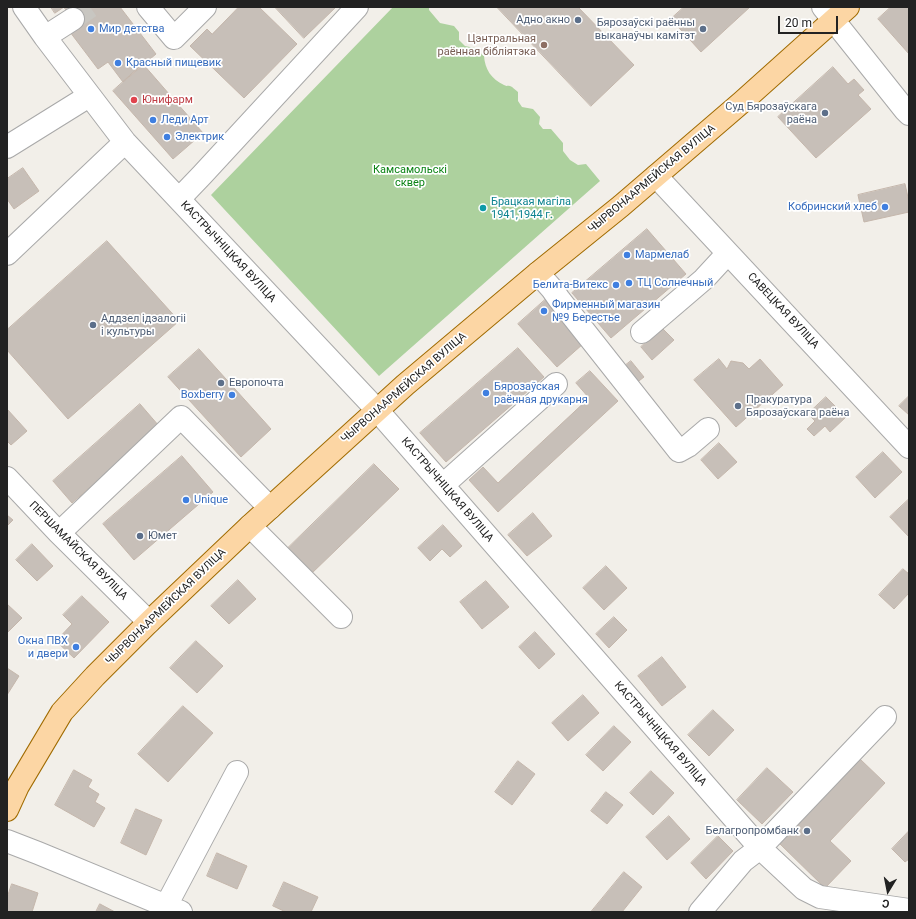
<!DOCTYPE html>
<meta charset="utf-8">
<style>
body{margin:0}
#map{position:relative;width:916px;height:919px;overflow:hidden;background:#f2efe9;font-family:Roboto,sans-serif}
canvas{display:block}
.frame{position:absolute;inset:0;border:8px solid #222;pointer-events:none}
.north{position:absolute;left:868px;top:871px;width:40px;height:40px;-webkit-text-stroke:3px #fff;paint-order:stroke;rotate:190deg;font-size:11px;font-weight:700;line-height:16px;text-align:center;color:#222}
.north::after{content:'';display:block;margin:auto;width:14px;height:18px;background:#222;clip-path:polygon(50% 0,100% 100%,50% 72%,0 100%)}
.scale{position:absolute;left:778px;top:16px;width:60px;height:18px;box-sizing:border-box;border:2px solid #222;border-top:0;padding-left:5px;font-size:12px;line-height:14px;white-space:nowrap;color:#222;-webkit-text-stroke:3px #fff;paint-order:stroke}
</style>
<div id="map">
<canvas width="916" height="919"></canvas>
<div class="frame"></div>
<div class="north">С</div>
<div class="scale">20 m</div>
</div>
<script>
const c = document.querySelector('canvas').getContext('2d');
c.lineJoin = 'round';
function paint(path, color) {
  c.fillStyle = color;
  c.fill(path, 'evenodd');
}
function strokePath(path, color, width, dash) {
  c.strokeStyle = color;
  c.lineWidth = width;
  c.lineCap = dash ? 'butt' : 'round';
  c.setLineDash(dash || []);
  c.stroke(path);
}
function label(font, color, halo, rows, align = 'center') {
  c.font = font + ' Roboto,sans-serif';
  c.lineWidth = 3.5;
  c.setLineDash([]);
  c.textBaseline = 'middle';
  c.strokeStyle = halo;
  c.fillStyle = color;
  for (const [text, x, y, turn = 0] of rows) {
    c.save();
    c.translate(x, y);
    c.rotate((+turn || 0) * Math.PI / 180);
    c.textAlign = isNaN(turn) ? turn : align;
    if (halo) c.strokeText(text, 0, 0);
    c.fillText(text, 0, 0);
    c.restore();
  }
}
paint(new Path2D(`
 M393,7H429V10L440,23L454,26L459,32V40L465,46L475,48L484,56C485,69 491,79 504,85C509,87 505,85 510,86C513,87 515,90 518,92V101L522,107L533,109L540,117L539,124L543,129H551L563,143V151L570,160L578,165L586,164L600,181L379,376L211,195Z`), '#add19e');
const building = new Path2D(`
 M51,7H64L55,13Z
 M64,7H120L156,54L123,82L108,62L98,69L67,28L76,23Z
 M239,7H259L297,44L244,98L190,46L207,29L212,34Z
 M275,7H336L304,38Z
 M497,7H578L634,65L591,106Z
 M684,7H750L701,52L671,19Z
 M891,7H909V54L878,19Z
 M143,64L203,133L173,159L113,91Z
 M833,67L848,84L854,79L864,90L858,95L871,109L816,158L778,117Z
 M23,168L39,191L14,209L7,199V179Z
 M905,184L909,202V212L864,222L858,195Z
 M647,229L686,274L611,338L572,293Z
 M107,241L179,321L68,419L7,350V330Z
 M545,300L583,344L557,367L518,324Z
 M662,328L674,340L652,360L641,347Z
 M518,348L544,377L446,462L420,433Z
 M199,349L271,429L241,457L168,377Z
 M719,359L727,369L731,361L743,363L749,369L760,359L783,385L736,427L694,380Z
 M631,361L644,377L635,384L622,368Z
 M590,371L618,401L498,512L469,480L483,467L498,483L589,398L576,383Z
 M909,396V415L899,406Z
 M826,397L846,417L830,432L825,426L814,436L807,429L815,421L808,414Z
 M140,404L159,426L72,503L53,481Z
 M7,409L27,431L11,445L7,441Z
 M719,443L737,462L718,479L701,460Z
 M883,452L902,472L875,498L856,477Z
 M182,456L213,492L134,560L103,524Z
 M374,464L399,489L310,575L286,550Z
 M909,499V537L890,517Z
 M533,513L552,536L527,556L508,535Z
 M7,515L13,520L7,526Z
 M443,525L462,546L450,557L442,549L430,561L418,548Z
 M32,544L53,566L37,581L16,560Z
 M606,566L627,588L604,610L583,588Z
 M903,569L909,574V593L894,609L879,595Z
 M238,580L256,599L229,624L211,606Z
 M486,581L509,607L482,629L460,602Z
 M82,596L109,622L74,658L56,641L72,624L63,615Z
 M7,604L22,618L7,633Z
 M614,617L627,630L609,648L596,634Z
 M535,632L555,654L539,669L519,647Z
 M196,641L223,666L197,693L170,668Z
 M662,657L686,687L662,706L638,676Z
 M7,668L19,676L7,695Z
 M583,695L599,713L568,741L552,723Z
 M183,706L213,733L168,782L138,754Z
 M713,710L734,730L709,756L688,735Z
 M614,726L631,742L603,771L586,755Z
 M860,759L885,783L830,841L851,861L825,888L779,843Z
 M518,761L535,774L512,805L495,792Z
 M767,768L793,792L762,824L737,800Z
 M74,770L92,780L88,787L99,794L95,802L105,808L94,827L55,805Z
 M651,771L674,793L653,815L630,793Z
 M606,792L623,805L607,824L591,811Z
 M136,809L162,820L146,855L121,843Z
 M669,816L690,839L667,860L646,837Z
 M909,831V859L905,862L892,849Z
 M718,836L733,851L706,879L691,863Z
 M217,853L247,866L237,889L207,876Z
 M624,872L642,887L622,912H591Z
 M284,882L318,897L311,912H286L273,906Z
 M12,884L38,893L32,912H7V898Z
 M100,904L115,912H96Z`);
paint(building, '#c7bfb8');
strokePath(building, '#c4b6ab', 1);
strokePath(new Path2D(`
 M73,19L90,7`), '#c8c6c1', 22, [22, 11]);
const minor = new Path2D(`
 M24,7L45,37L125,142L377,410L760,848L804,889L820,897L909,910
 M148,7L174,38L205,7
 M823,7L905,110L909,114
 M45,37L73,19
 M7,147L89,96
 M656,176L909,447
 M179,199L202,175L357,7
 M7,254L125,142
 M538,273L552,289L559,299L679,451L688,446L708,429
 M642,332L704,279L728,253
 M7,478L59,533L149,622
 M443,485L556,384
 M250,526L341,617
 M59,533L181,417L270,508
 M7,841L38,853L181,912
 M166,906L237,772
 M700,912L743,861L760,848L885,717`);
const major = new Path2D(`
 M7,810L18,786L62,712L95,676L149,622L250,526L405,385L538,273L621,206L742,102L848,7`);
strokePath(minor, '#a9a9a9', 24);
strokePath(major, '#a06b00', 24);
strokePath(minor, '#fff', 22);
strokePath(major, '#fcd6a4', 22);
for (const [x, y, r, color] of [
 [578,20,4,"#5c6f8a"],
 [91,29,4,"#3f7fe0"],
 [703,29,4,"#5c6f8a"],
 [544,45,4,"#8d6e63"],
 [118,63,4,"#3f7fe0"],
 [134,100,4,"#e0444e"],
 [825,113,4,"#5c6f8a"],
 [153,120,4,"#3f7fe0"],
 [167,137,4,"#3f7fe0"],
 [885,207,4,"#3f7fe0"],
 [483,208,4,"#0f9aa8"],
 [627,255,4,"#3f7fe0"],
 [629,283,4,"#3f7fe0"],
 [616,285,4,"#3f7fe0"],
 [544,311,4,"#3f7fe0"],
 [93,325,4,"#5c6f8a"],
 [221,383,4,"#5c6f8a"],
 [486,393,4,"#3f7fe0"],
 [232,395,4,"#3f7fe0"],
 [738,406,4,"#5c6f8a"],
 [186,500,4,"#3f7fe0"],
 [140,536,4,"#5c6f8a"],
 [76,647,4,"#3f7fe0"],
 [807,831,4,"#5c6f8a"]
]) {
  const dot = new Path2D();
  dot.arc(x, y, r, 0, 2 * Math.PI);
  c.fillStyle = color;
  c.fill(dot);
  strokePath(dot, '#fff', 1.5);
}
label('11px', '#4e5e75', '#fff', [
 ["Адно акно",570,20],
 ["Бярозаўскі раённы",695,23],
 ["выканаўчы камітэт",695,36],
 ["Суд Бярозаўскага",817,107],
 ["раёна",817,120],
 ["Аддзел ідэалогіі",101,319,"left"],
 ["і культуры",101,332,"left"],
 ["Европочта",229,383,"left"],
 ["Пракуратура",746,400,"left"],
 ["Бярозаўскага раёна",746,413,"left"],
 ["Юмет",148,536,"left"],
 ["Белагропромбанк",799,831]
], 'right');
label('11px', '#366cbe', '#fff', [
 ["Мир детства",99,29],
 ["Красный пищевик",126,63],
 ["Леди Арт",161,120],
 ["Электрик",175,137],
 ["Кобринский хлеб",877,207,"right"],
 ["Мармелаб",635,255],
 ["ТЦ Солнечный",637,283],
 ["Белита-Витекс",608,285,"right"],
 ["Фирменный магазин",552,305],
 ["№9 Берестье",552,318],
 ["Бярозаўская",494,387],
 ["раённая друкарня",494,400],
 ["Boxberry",224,395,"right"],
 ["Unique",194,500],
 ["Окна ПВХ",68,641,"right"],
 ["и двери",68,654,"right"]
], 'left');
label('11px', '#785e54', '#fff', [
 ["Цэнтральная",536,39],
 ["раённая бібліятэка",536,52]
], 'right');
label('11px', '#be3a42', '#fff', [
 ["Юнифарм",142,100]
], 'left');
label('11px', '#0c8416', '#fff', [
 ["Камсамольскі",410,170],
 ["сквер",410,183]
]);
label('11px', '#222', '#fff', [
 ["ЧЫРВОНААРМЕЙСКАЯ ВУЛІЦА",652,179,-40],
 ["КАСТРЫЧНІЦКАЯ ВУЛІЦА",228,252,47],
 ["САВЕЦКАЯ ВУЛІЦА",783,311,47],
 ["ЧЫРВОНААРМЕЙСКАЯ ВУЛІЦА",404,388,-41],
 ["КАСТРЫЧНІЦКАЯ ВУЛІЦА",447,490,49],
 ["ПЕРШАМАЙСКАЯ ВУЛІЦА",78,551,45],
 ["ЧЫРВОНААРМЕЙСКАЯ ВУЛІЦА",166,607,-44],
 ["КАСТРЫЧНІЦКАЯ ВУЛІЦА",660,734,49]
]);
label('11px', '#0d838f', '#fff', [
 ["Брацкая магіла",491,202],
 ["1941,1944 г.",491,215]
], 'left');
</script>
